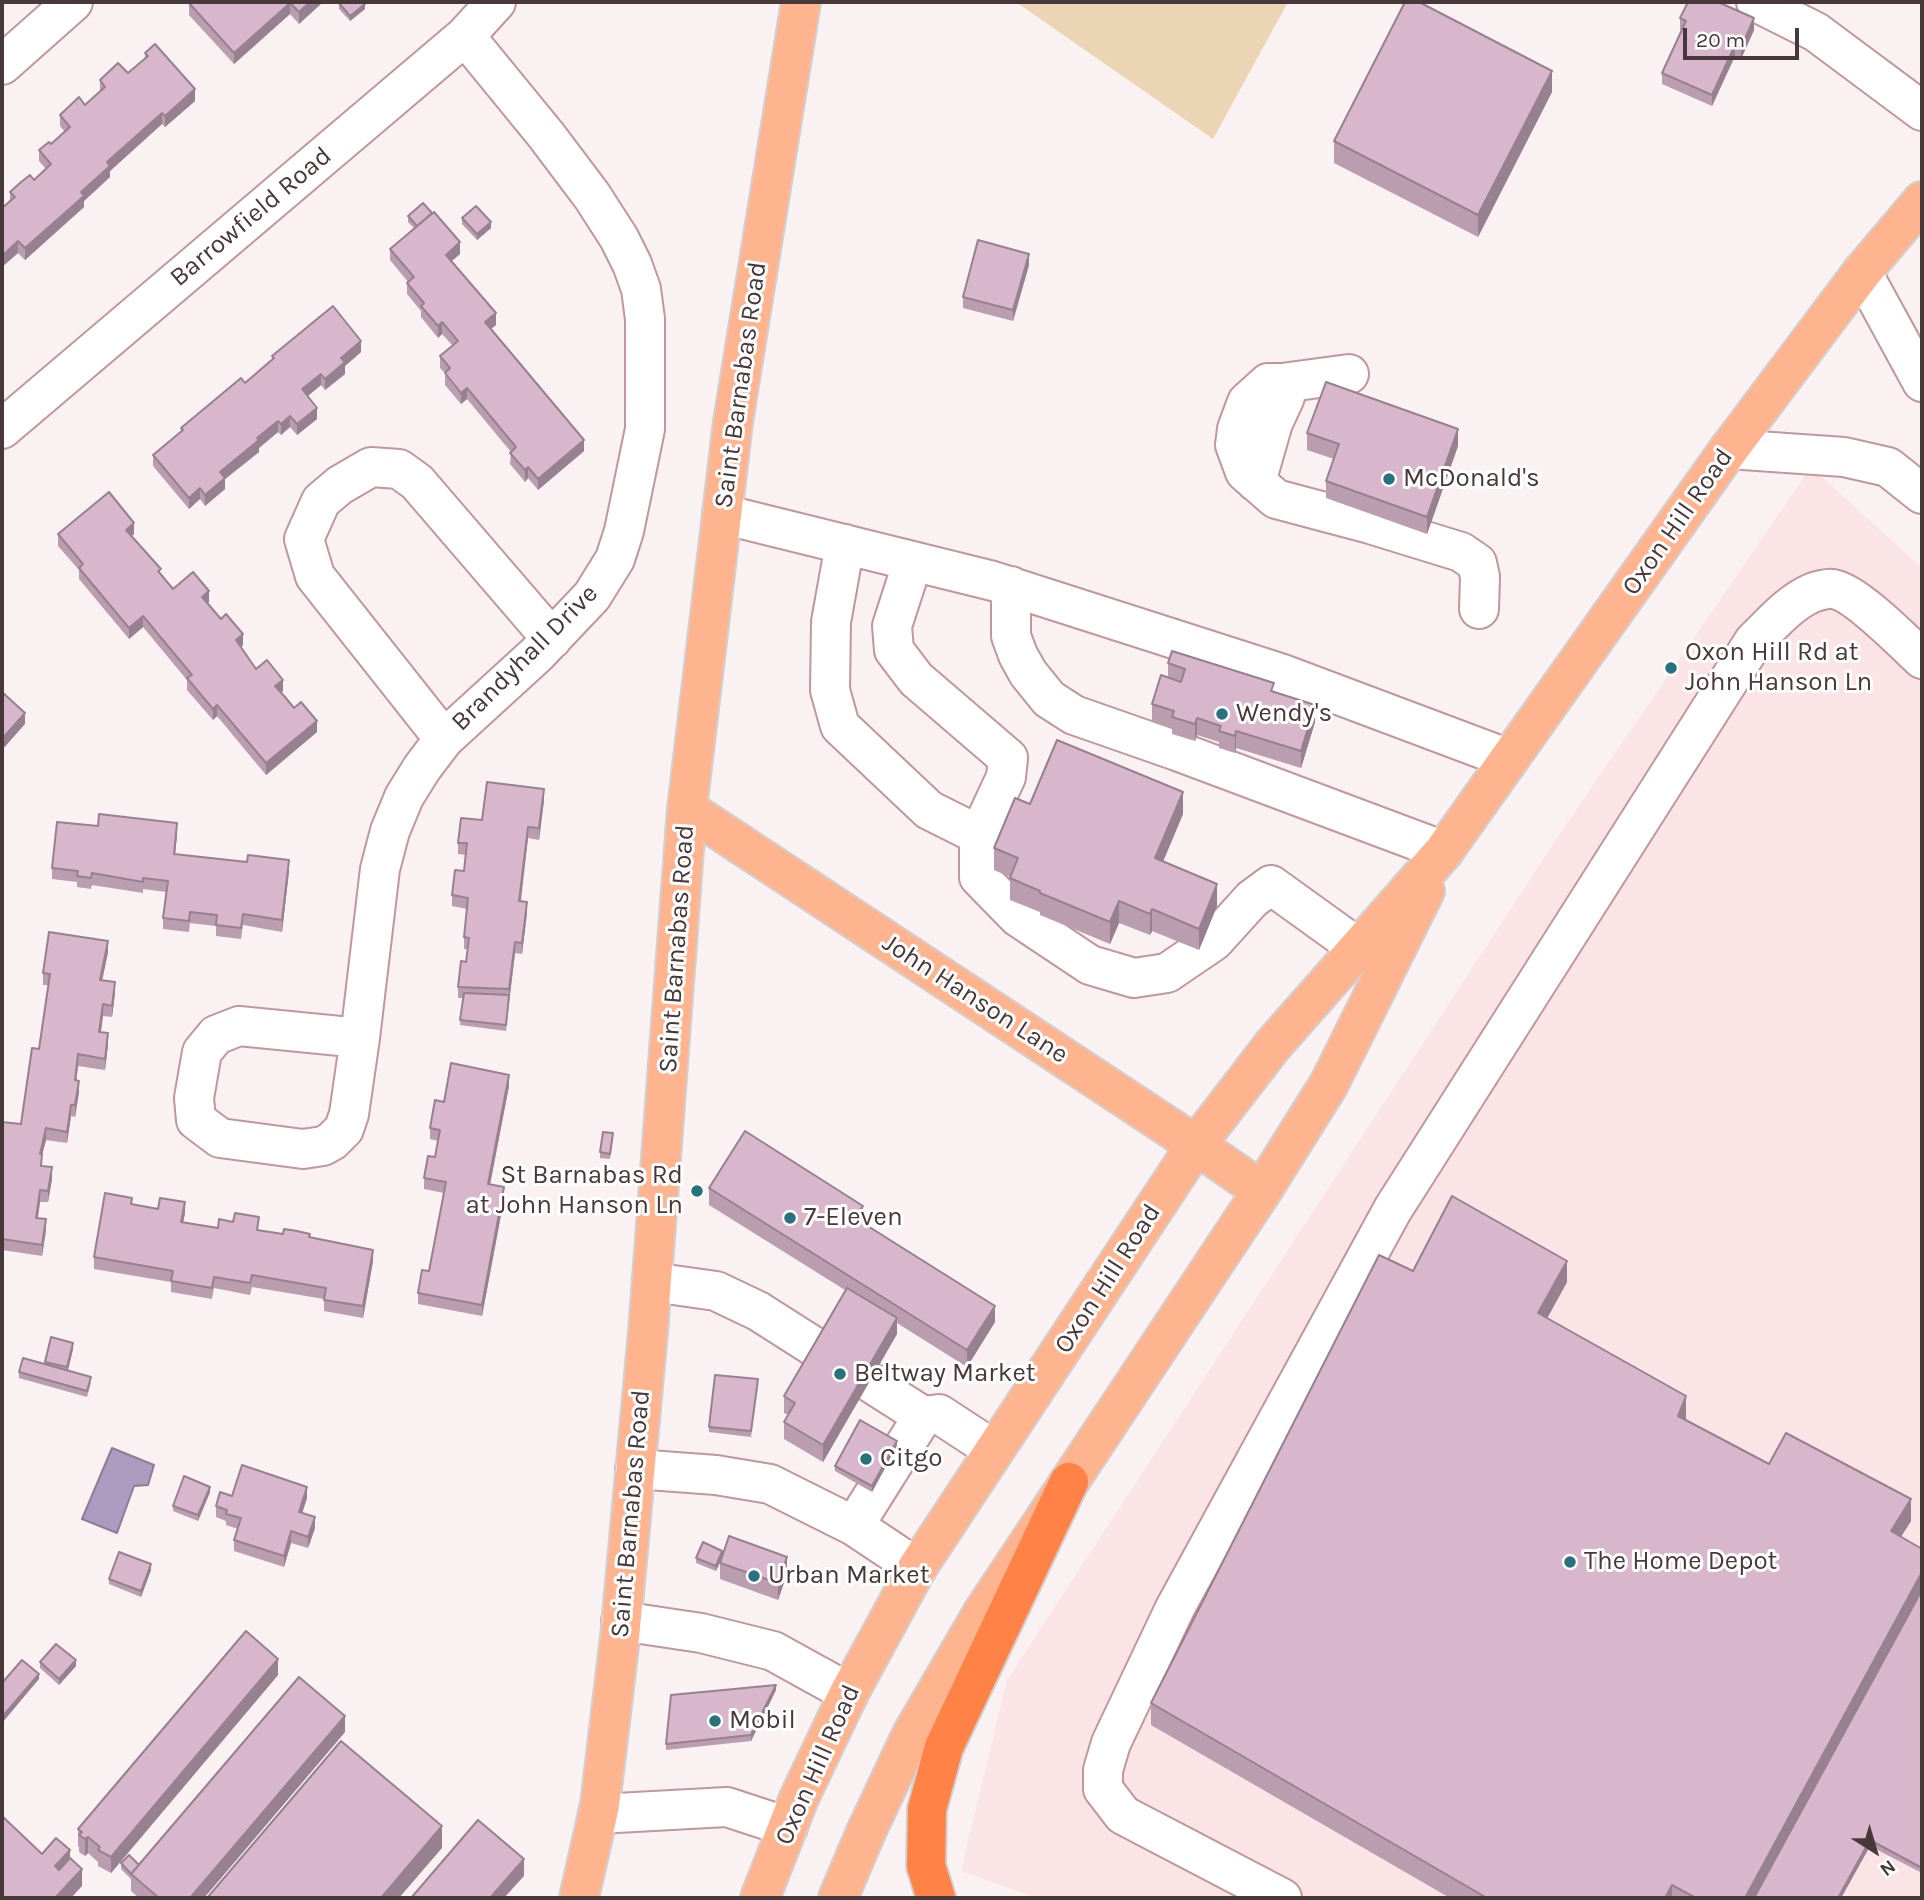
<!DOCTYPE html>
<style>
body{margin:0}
#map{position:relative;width:1924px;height:1900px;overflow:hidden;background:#faf1f2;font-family:Karla,sans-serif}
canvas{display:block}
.frame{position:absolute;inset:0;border:4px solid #483839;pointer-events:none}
.north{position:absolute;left:1840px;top:1816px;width:70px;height:70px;-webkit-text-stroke:5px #fff;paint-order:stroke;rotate:143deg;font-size:19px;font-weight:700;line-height:28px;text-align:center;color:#483839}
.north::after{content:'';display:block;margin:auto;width:24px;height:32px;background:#483839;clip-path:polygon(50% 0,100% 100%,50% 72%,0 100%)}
.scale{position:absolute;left:1683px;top:28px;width:116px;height:32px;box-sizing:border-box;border:4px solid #483839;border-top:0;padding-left:9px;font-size:21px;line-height:24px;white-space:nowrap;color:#483839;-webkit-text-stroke:5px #fff;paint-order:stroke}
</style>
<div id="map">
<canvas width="1924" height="1900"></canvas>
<div class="frame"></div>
<div class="north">N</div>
<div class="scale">20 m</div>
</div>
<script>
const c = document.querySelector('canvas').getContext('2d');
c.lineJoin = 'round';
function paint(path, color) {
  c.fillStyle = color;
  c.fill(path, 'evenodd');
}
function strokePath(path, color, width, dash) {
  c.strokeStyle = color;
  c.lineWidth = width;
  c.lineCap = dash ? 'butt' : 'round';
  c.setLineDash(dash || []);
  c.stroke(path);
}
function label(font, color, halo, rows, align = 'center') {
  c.font = font + ' Karla,sans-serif';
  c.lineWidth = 6;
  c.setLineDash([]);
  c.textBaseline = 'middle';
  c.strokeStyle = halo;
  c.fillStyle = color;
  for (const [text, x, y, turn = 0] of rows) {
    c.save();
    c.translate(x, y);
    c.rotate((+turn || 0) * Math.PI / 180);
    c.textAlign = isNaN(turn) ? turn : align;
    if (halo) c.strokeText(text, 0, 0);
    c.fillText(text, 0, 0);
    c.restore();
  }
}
paint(new Path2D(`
 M1811,467L1922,568V1898H1037L961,1871L1007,1680L1561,832Z`), '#fae4e6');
paint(new Path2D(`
 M1016,2H1288L1213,139Z`), '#ecd5b4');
const water = new Path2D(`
 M112,1448L154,1465L148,1485L134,1486L117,1533L82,1519Z`);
paint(water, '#ac9abf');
strokePath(water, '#8e7d97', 2);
const minor = new Path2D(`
 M1756,2L1816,32L1922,111
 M2,65L73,2
 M1862,272L1922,382
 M1349,374L1282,383H1268L1247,402L1237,429L1235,445L1245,472L1276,499L1370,524L1461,552L1477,563L1480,577L1479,609
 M2,429L465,36L496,2
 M1729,449L1844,457L1888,467L1922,494
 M1256,482L1273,423L1285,397L1282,383
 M722,514L993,581L1280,673L1509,759
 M845,544L831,622L830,690L840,726L929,810L979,835L1006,777L1008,758L916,679L894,650L892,626L913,561
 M1011,586V636L1018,655L1028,673L1049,699L1074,715L1177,751L1444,851
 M444,739L315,576L304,539L321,501L340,485L371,467L399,469L417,482L552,639
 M979,835V877L1018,917L1090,965L1134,978L1167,973L1214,941L1252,899L1271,885L1357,947
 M360,1038L239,1026L216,1035L202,1052L194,1098L196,1120L220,1138L303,1149L323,1146L332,1141L344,1129L349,1114L360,1038L380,869L390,831L404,797L422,768L444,739L537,654L592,596L615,559L624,531L645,429V319L641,289L632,264L619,238L592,196L546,135L465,36
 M652,1282L716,1291L758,1311L923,1416
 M635,1469L716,1475L770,1484L854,1526
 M917,1568L854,1526L923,1416L939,1414L994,1450
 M621,1621L701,1633L773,1651L849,1693
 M598,1814L727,1807L788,1827
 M1282,1898L1123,1815L1103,1789V1770L1111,1743L1175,1608L1393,1209L1754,641C1772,624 1789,603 1812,593C1817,591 1828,588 1833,589C1855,592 1905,643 1922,659`);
const major = new Path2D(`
 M687,809L1196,1145L1262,1191
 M579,1898L600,1805L620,1637L648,1332L687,809L733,422L801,2
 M760,1898L799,1798L849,1693L917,1568L1196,1145L1273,1045L1444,851L1729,449L1862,272L1922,201
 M838,1898L866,1832L912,1734L983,1612L1262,1191L1329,1084L1425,891`);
const highway = new Path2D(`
 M936,1898L926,1866L927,1809L944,1747L1069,1482`);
strokePath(minor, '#c0979b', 42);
strokePath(major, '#d3cfcf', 42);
strokePath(highway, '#d3cfcf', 42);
strokePath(minor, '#fff', 38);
strokePath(major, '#ffb490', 38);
strokePath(highway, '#ff8246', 38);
paint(new Path2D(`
 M191,2H323L299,24L290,14L234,64L189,15V3Z
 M339,3L365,9L350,21L339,9Z
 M1680,18L1754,30L1741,59L1735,56L1712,106L1662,84V73L1682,30H1680Z
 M145,53L195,101L165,127L162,124L110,171V177L84,201V207L25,260L18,253L2,267V208L10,200V192L34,180L46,169L39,161V150L51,144L65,132L60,126V115L85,105L100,92V80L128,73L145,58Z
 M1552,92L1478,237L1334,163V141Z
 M408,216L460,254L451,261L496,325L490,329L584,451L538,490L528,478L525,482L510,464L511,452L467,399L461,404L445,385V373L440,368V356L453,346L442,334L438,338L421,317V311L407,294V283L408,282L390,260V249L414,228L408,222Z
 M462,218L491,228L477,240L462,224Z
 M1029,265L1013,321L963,308V297Z
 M361,352L345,366V374L325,390L321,385L307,396L317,419L297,435L290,427L281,435L278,432L259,448V452L225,479V489L205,506L200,499L189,509L153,466V455L181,432V428L245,383L272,360V356Z
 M1307,433L1458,446L1427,534L1326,498V481L1334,459L1307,450Z
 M58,534H134L131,536L173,589L209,602L208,603L243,645L241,647L256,669L283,691L281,693L285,697L317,732L266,775L217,716L213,720L187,690V680L143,627L129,639L79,579V570L58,546Z
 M1168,663L1274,692L1315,722L1301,768L1236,748L1235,753L1219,748V742L1197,735L1195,741L1172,734V727L1152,721V704L1168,677Z
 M544,800L539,840L528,838L521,901L527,913L522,954L515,953L506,1031L460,1025L463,998H458V987L466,962L468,949H464V937L467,909L452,906V895L464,871L466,855L458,854V843L482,820Z
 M1030,804L1183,814L1163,862L1217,906L1199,950L1152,931L1150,935L1119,923L1110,944L1040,915V912L1010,900V877L994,870V848Z
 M177,835L175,854L289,871L282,932L243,925L241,939L216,936V926L190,923L189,932L163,929V918L166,892L143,889V893L92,885L91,889L77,887V882L52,879V868Z
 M108,952L102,980L115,993L112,1017L103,1016L101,1032L108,1045L105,1070L78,1066L76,1081L79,1092L75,1117L71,1116L67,1143L46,1140L42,1155V1166L52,1179L48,1202H40L38,1218L46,1230L42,1256L2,1250V1122L21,1124L39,1049L49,985H43V973Z
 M509,1086L490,1184L504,1199L482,1316L418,1304V1293L429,1271L444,1193L424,1189V1178L435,1157L438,1141L430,1139V1128L444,1102Z
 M613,1138L610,1159L600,1158V1152Z
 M709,1188L863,1222L995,1322L967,1367L897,1323V1334L823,1462L784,1439V1422L788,1415L784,1413V1396L845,1290L709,1205Z
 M132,1204L185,1213L183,1222L218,1228L259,1230L310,1238L373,1261L363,1318L324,1311V1299L252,1287L250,1295L214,1288L212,1299L171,1292V1282L94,1269V1257Z
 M1413,1271L1567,1282L1547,1318L1686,1418L1685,1420L1769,1464L1911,1521L1901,1537L1922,1549V1873L1870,1846L1841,1898H1450L1151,1725V1703Z
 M73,1349L68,1371L91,1383L87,1397L19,1378V1372L45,1364V1362Z
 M758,1385L751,1437L709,1432V1427Z
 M897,1446L872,1492L835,1471V1466Z
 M210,1492L198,1521L173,1511V1506Z
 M232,1496L307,1498L302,1513L315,1528L308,1548L291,1543L284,1567L234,1551V1540L238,1529L226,1525V1521L216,1517V1506Z
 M722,1555L787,1574L778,1600L720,1579V1563L716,1571L696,1563V1558Z
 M151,1570L141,1597L109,1584V1579Z
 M40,1662L76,1666L59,1685L40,1668Z
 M278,1675L111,1873L98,1866V1862L88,1853L85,1856L79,1852V1847L78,1846V1829Z
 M776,1690L751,1741L666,1750V1744Z
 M345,1732L204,1898H139L131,1891V1879L121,1869V1863L139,1865Z`), '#ba9daf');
paint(new Path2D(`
 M310,2H323L299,24V12Z
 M290,3V14L234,64V53Z
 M365,4V9L350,21V16Z
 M1754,18V30L1741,59V48Z
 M1735,45V56L1712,106V95Z
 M1552,71V92L1478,237V215Z
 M195,89V101L165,127V116Z
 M162,113V124L110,171V177L84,201V207L25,260V248L81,192L107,162Z
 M491,222V228L477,240V234Z
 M18,241V253L2,267V256Z
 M460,242V254L446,266V255Z
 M1029,254V265L1013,321V310Z
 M496,313V325L485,334V322Z
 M442,322V334L438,338V326Z
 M361,341V352L345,366V374L325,390V379L341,358Z
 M321,374V385L302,401V389Z
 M467,388V399L461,404V393Z
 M317,408V419L297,435V424Z
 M290,416V427L281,435V424Z
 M278,421V432L259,448V452L225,479V489L205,506V495L220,472Z
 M1458,429V446L1427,534V517Z
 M584,440V451L538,490V479Z
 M528,467V478L525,482V470Z
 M200,488V499L189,509V498Z
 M134,523V534L126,541V530Z
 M209,591V602L202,608V597Z
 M143,616V627L129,639V628Z
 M243,634V645L236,652V640Z
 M283,680V691L275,697V686Z
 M217,705V716L213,720V709Z
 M1315,705V722L1301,768V751Z
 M25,713V724L2,750V739Z
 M1197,718V735L1195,741V724Z
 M317,721V732L266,775V763Z
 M1236,731V748L1235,753V736Z
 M544,789V800L539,840V828Z
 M1183,792V814L1155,880V858Z
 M177,823V835L174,865V854Z
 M528,827V838L519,912V901Z
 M289,860V871L282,932V920Z
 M1217,884V906L1199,950V929Z
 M1119,901V923L1110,944V922Z
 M527,902V913L522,954V943Z
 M1152,909V931L1150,935V914Z
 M108,941V952L100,991V980Z
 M515,942V953L509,1001V989Z
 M115,982V993L112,1017V1006Z
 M103,1004V1016L99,1043V1032Z
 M108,1033V1045L105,1070V1059Z
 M78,1054V1066L75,1092V1080Z
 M509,1075V1086L488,1195V1184Z
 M79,1081V1092L75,1117V1105Z
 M71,1105V1116L67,1143V1132Z
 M46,1128V1140L42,1155L41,1177L40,1154Z
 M52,1167V1179L48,1202V1191Z
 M504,1187V1199L482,1316V1305Z
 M40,1190V1202L36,1229V1218Z
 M185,1202V1213L181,1233V1222Z
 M863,1206V1223L855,1218Z
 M46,1219V1230L42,1256V1245Z
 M373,1250V1261L363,1318V1306Z
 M1567,1261V1282L1538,1335V1313Z
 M995,1306V1322L967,1367V1350Z
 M897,1318V1334L823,1462V1445Z
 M73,1343V1349L67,1373V1367Z
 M1686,1396V1418L1678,1438V1416Z
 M897,1441V1446L872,1492V1486Z
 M210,1487V1492L198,1521V1515Z
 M307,1487V1498L299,1523V1512Z
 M1911,1499V1521L1891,1552V1531Z
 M315,1517V1528L308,1548V1537Z
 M291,1531V1543L284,1567V1556Z
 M722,1551V1556L716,1571V1566Z
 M787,1557V1574L778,1600V1583Z
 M151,1564V1570L141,1597V1591Z
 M1922,1572V1594L1757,1898H1745Z
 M278,1659V1675L111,1873V1857Z
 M76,1660V1666L59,1685V1679Z
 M39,1674V1679L2,1723V1717Z
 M776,1685V1690L751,1741V1735Z
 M345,1716V1732L204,1898H190Z
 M442,1826V1848L399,1898H381Z
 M88,1837V1853L85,1856V1839Z
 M1870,1840V1846L1841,1898H1838Z
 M70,1850V1867L55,1883V1866Z
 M524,1859V1876L504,1898H490Z
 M82,1869V1886L71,1898H55Z
 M1672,1885V1898H1665Z`), '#97808f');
const building = new Path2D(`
 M191,2H310L299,12L290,3L234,53L189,3Z
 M341,2H364L365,4L350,16L339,3Z
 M1405,2H1419L1552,71L1478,215L1334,141Z
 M1688,2H1718L1754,18L1741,48L1735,45L1712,95L1662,73L1686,21L1680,18Z
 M155,44L195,89L165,116L162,113L107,162L110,166L81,192L84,196L25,248L18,241L2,256V208L15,197L10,192L20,183L30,175L34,180L51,164L39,150L49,142L51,144L70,127L60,115L79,97L85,105L96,95L105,87L100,80L118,63L128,73L148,56L145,53Z
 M423,203L432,213L417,226L408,216Z
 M476,206L491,222L477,234L462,218Z
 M434,212L460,242L446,255L496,313L485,322L584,440L538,479L528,467L525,470L510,453L516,447L467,388L461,393L445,373L450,368L440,356L458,341L442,322L438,326L421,306L424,303L407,283L414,277L390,249Z
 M978,240L1029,254L1013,310L963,297Z
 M333,306L361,341L341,358L345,362L325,379L321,374L302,389L317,408L297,424L290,416L281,424L278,421L257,438L259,440L220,472L225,478L205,495L200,488L189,498L153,455L183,430L181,428L241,378L245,383L274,358L272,356Z
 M1326,382L1458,429L1427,517L1326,481L1339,444L1307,433Z
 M109,492L134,523L126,530L161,569L158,571L173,589L193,572L209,591L202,597L221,619L226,614L243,634L236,640L256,669L267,660L283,680L275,686L285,697L294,708L301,702L317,721L266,763L217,705L213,709L187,678L192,675L143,616L129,628L79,568L83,564L58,534Z
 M1172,651L1274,683L1271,691L1315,705L1301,751L1236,731L1235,736L1219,731L1221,726L1197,718L1195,724L1172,717L1174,711L1152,704L1161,675L1181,682L1185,669L1168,663Z
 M2,692L25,713L2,739Z
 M1057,740L1183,792L1155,858L1217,884L1199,929L1152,909L1150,914L1119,901L1110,922L1040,893V891L1010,878L1018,858L994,848L1015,798L1030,804Z
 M487,782L544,789L539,828L528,827L519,901L527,902L522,943L515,942L509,989L458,987L461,961L466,962L469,938L464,937L468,898L452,895L455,870L464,871L467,843H458L461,818L482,820Z
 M99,814L177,823L174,854L247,862L248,855L289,860L282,920L243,914L241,928L216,925L217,915L190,912L189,921L163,918L168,881L143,878V882L92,873L91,878L77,876L78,871L52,868L57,822L98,826Z
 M49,932L108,941L100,980L115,982L112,1006L103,1004L99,1032L108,1033L105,1059L78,1054L75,1080L79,1081L75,1105H71L67,1132L46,1128L40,1154H42L41,1166L52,1167L48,1191L40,1190L36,1218L46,1219L42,1245L2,1239V1122L21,1124L32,1048L39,1049L50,974L43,973Z
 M464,993L509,995L506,1025L460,1020Z
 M451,1063L509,1075L488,1184L504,1187L482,1305L418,1293L422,1270L429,1271L446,1182L424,1178L428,1156L435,1157L440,1130L430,1128L435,1100L444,1102Z
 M745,1131L863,1206L855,1218L995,1306L967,1350L709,1188Z
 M603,1132L613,1133L610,1154L600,1152Z
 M105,1193L132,1198L131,1204L158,1209L160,1198L185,1202L181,1222L218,1228L219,1219L233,1222L235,1213L259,1217L257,1230L283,1234L284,1229L297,1231L310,1234L309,1237L373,1250L363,1306L324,1300L326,1288L252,1275L250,1283L214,1277L212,1288L171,1281L173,1271L94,1257Z
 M1452,1196L1567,1261L1538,1313L1686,1396L1678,1416L1769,1464L1786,1433L1911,1499L1891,1531L1922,1549V1572L1745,1898H1696L1672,1885L1665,1898H1487L1151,1703L1379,1255L1413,1271Z
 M847,1288L897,1318L823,1445L784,1422L795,1403L784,1396Z
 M51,1337L73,1343L67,1367L45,1362Z
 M23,1358L91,1377L87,1391L19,1372Z
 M715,1375L758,1379L751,1431L709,1427Z
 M860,1420L897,1441L872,1486L835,1466Z
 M242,1465L307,1487L299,1512L315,1517L308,1537L291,1531L284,1556L234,1540L241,1518L226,1514L227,1510L216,1506L220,1492L232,1496Z
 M184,1476L210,1487L198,1515L173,1506Z
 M729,1536L787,1557L778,1583L720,1563Z
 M703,1542L722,1551L716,1566L696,1558Z
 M119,1552L151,1564L141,1591L109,1579Z
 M1922,1590V1868L1870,1840L1838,1898H1754Z
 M246,1631L278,1659L111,1857L98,1850L100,1847L88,1837L85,1839L79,1835L82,1832L78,1829Z
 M56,1644L76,1660L59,1679L40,1662Z
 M22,1660L39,1674L2,1717V1683Z
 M299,1677L345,1716L190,1898H159L131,1874Z
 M776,1685L751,1735L666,1744L671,1695Z
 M341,1741L442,1826L381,1898H207Z
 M2,1816L42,1854L56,1838L70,1850L55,1866L59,1870L70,1858L82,1869L55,1898H2Z
 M478,1820L524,1859L490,1898H411Z
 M129,1855L139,1865L131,1874L121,1863Z`);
paint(building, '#d8b7cc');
strokePath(building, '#97808f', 2);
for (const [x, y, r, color] of [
 [1389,479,7,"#29717c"],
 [1671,668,7,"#29717c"],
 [1222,714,7,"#29717c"],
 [697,1191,7,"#29717c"],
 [790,1218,7,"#29717c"],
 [840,1374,7,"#29717c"],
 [866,1459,7,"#29717c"],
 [1570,1562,7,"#29717c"],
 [754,1576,7,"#29717c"],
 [715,1721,7,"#29717c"]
]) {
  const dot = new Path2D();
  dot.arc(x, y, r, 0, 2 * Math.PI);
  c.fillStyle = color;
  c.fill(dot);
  strokePath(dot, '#fff', 2.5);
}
label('26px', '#483839', '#fff', [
 ["Barrowfield Road",251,217,-40],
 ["Saint Barnabas Road",741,385,-82],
 ["Oxon Hill Road",1678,522,-55],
 ["Brandyhall Drive",525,658,-45],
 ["Saint Barnabas Road",677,949,-86],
 ["John Hanson Lane",975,999,33],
 ["Oxon Hill Road",1108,1279,-57],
 ["Saint Barnabas Road",631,1514,-85],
 ["Oxon Hill Road",818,1765,-66]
]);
label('26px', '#483839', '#fff', [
 ["McDonald's",1403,479],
 ["Oxon Hill Rd at",1685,653],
 ["John Hanson Ln",1685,683],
 ["Wendy's",1236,714],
 ["St Barnabas Rd",683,1176,"right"],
 ["at John Hanson Ln",683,1206,"right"],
 ["7-Eleven",804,1218],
 ["Beltway Market",854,1374],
 ["Citgo",880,1459],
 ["The Home Depot",1584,1562],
 ["Urban Market",768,1576],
 ["Mobil",729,1721]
], 'left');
</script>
